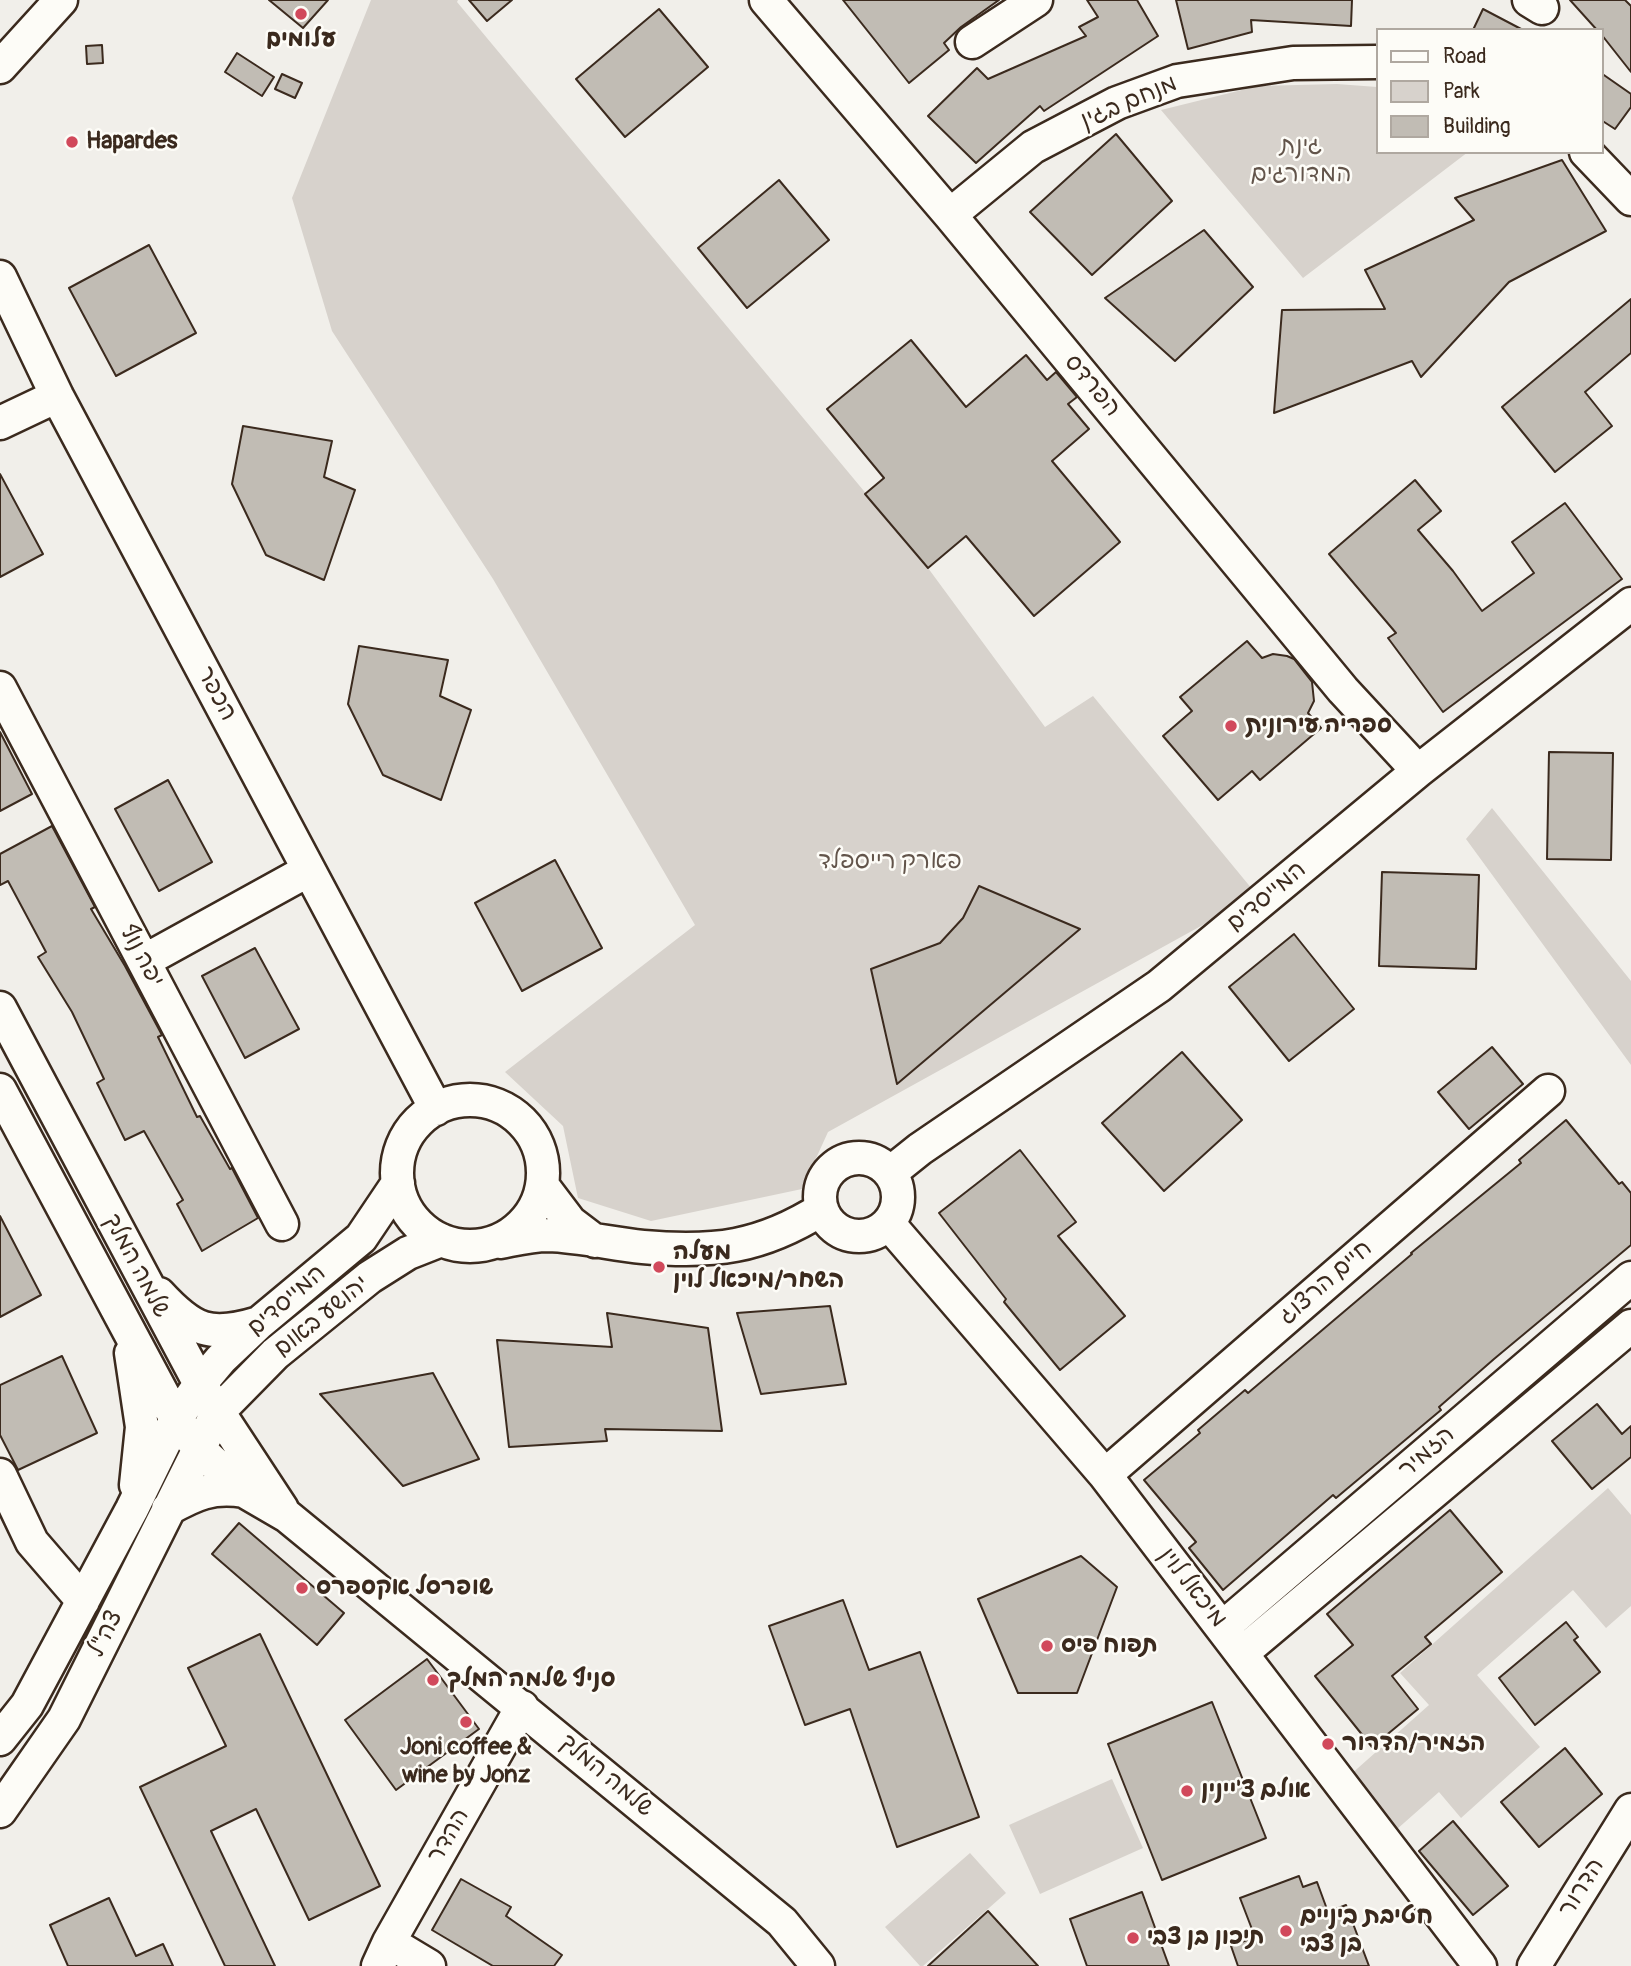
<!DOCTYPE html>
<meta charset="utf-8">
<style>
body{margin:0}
#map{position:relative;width:1631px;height:1966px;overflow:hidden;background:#f1efea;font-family:Pangolin,sans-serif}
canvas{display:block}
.legend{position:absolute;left:1376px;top:28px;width:228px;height:126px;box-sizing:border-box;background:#fdfcf7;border:2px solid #afa8a0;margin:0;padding:9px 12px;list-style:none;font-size:21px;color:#3b2a1e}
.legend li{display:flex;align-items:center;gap:14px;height:35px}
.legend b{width:35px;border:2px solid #afa8a0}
</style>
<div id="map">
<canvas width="1631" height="1966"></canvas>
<ul class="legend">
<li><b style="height:9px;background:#fdfcf7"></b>Road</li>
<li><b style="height:19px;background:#d7d2cc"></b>Park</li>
<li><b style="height:19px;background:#c1bcb4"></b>Building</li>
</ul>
</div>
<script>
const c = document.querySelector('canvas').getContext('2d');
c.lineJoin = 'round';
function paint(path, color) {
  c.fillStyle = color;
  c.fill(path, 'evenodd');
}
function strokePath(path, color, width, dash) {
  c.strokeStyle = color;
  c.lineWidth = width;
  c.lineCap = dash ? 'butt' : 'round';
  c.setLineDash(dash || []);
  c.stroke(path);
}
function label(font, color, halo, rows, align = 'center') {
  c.font = font + ' Pangolin,"Playpen Sans Hebrew",sans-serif';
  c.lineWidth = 5;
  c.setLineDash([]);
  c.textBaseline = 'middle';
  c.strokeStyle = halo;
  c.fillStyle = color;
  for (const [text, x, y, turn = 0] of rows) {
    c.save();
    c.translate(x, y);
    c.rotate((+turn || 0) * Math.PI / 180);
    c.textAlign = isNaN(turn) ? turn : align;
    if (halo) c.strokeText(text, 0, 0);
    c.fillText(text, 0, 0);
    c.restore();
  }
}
paint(new Path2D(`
 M371,0H458L457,2L928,568L1045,727L1093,696L1257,895L828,1132L802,1189L651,1221L578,1198L563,1126L505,1072L695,925L493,579L332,331L292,198Z
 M1337,84L1377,87V152H1468L1303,278L1161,110L1258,86Z
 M1492,808L1631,981V1065L1466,839Z
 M1608,1488L1631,1515V1606L1606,1628L1573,1590L1477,1675L1540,1747L1461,1818L1439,1792L1396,1830L1349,1776L1429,1705L1400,1673Z
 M1112,1779L1143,1848L1040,1894L1009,1825Z
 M970,1853L1006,1893L923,1966H920L885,1927Z`), '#d7d2cc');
const building = new Path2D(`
 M269,0H328L303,28Z
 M469,0H512L487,21Z
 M843,0H999L961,27L944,43L949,50L909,83Z
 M1087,0H1137L1158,36L1044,111L1040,106L976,163L928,116L977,68L988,79L1086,36L1079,27L1098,17Z
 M1176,0H1352L1351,26L1251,20L1252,32L1188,49Z
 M1570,0H1625L1631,6V72L1601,34V30H1597Z
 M659,9L708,67L625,137L576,79Z
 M1483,9L1523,30H1473Z
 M102,45L103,63L87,64L86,46Z
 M237,53L274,77L262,96L225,72Z
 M1601,73L1631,94V107L1615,129L1601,120Z
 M282,74L302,83L295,98L275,89Z
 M1116,134L1172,201L1092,275L1030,212Z
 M1562,160L1606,231L1509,282L1421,377L1412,361L1274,413L1282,310L1385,309L1365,270L1474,220L1455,198Z
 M779,180L829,240L747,308L698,248Z
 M1204,230L1253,287L1175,361L1105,298Z
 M149,245L196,333L116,376L69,288Z
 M1631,299V353L1585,392L1612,426L1555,472L1502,407Z
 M911,340L966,407L1026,355L1047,380L1056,372L1077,397L1068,404L1089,429L1052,461L1120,542L1034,616L966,536L928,568L865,494L884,478L827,409Z
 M243,426L332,441L324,477L355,490L324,580L266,555L232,484Z
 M0,474L43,554L0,577Z
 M1415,480L1441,511L1418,530L1453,571L1482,611L1534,573L1512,542L1565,503L1622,579L1443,712L1388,638L1396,633L1329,554Z
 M1247,641L1262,658L1273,654L1287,656L1294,659L1312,682L1314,701L1308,713L1321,728L1260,780L1252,771L1218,800L1163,736L1192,711L1180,697Z
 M359,646L448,660L440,696L471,710L441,800L383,775L348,704Z
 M0,732L32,794L0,811Z
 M1549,752L1613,753L1611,860L1547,859Z
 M168,780L212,862L159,891L115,809Z
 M52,826L95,907L91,909L125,966L162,1035L158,1037L197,1117L200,1116L230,1169L232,1168L258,1218L202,1251L177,1204L183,1200L144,1131L125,1140L97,1083L104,1079L72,1012L38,957L46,952L8,881L0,885V854Z
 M555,860L602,948L522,991L475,903Z
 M1382,872L1479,875L1476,969L1379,966Z
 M979,886L1080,929L897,1084L871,969L940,943L963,918Z
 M1294,934L1354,1009L1289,1061L1229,987Z
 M255,948L299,1029L245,1058L202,976Z
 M1492,1047L1523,1084L1469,1129L1438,1092Z
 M1182,1052L1242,1120L1164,1191L1102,1123Z
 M1566,1120L1619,1184L1622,1182L1631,1193V1245L1494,1359L1439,1407L1441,1410L1336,1498L1333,1495L1223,1590L1189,1548L1196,1542L1144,1480L1200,1433L1198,1430L1245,1390L1248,1393L1412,1254L1411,1253L1521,1163L1519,1160Z
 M1020,1150L1076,1222L1058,1236L1125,1316L1060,1370L1004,1302L1006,1299L939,1213Z
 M0,1216L41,1295L0,1317Z
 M830,1306L846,1384L761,1394L737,1313Z
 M607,1313L708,1328L722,1431L605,1429L607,1441L509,1447L497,1340L612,1347Z
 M62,1356L97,1433L18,1470L0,1435V1385Z
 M433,1373L479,1459L403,1486L320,1394Z
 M1597,1404L1622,1434L1631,1426V1457L1592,1489L1552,1441Z
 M1450,1510L1502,1572L1425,1637L1431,1644L1392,1676L1418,1709L1372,1747L1315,1676L1353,1645L1327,1614Z
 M239,1523L344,1613L317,1645L212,1554Z
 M1081,1556L1117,1587L1077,1693H1018L978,1599Z
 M843,1600L869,1670L920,1652L979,1817L897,1847L850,1709L805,1725L769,1626Z
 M1566,1622L1578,1637L1574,1640L1600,1672L1535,1725L1499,1678Z
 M260,1634L380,1886L309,1920L256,1809L211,1831L275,1966H225L140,1787L226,1746L188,1668Z
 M427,1659L479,1729L396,1790L345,1720Z
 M1212,1702L1266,1838L1162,1880L1108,1744Z
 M1565,1748L1602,1794L1539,1847L1501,1802Z
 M1453,1821L1508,1886L1473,1915L1419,1851Z
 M1299,1876L1303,1887L1317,1882L1328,1912L1346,1905L1369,1966H1238L1231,1946L1255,1937L1240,1898Z
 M461,1879L511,1907L506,1916L562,1955L554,1966H493L432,1930Z
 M1142,1892L1169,1966H1087L1070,1919Z
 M109,1898L136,1956L163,1944L173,1966H68L50,1925Z
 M988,1911L1038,1966H928Z`);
paint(building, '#c1bcb4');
strokePath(building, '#3b2a1e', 2);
const minor = new Path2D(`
 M766,0L950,215L1343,690L1418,771
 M1529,0L1542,8
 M972,42L1036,0
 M0,67L61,0
 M1586,152L1631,199
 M950,215L1033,147L1117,103L1177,81L1293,63L1377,62
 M0,277L57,396L436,1109
 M0,423L57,396
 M0,688L282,1224
 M144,961L309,870
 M0,1008L200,1384L282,1509
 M0,1090L176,1419L199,1449L244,1491L287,1516L782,1922L818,1966
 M397 1173a73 73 0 1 1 146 0a73 73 0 1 1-146 0Z
 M820 1197a39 39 0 1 1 78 0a39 39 0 1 1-78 0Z
 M890,1173L920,1149L1159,986L1418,771L1631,604
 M542,1185L570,1222L595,1241
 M888,1223L1105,1475L1480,1966
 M500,1242C516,1239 532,1235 548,1235C580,1236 612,1244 643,1247C714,1253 760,1248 822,1209
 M159,1294C193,1331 210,1338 259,1323
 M131,1353L142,1427L136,1485
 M0,1475L32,1542L83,1601
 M1105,1475L1548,1091
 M168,1509C195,1494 212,1486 244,1491
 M1222,1628L1631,1278
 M1242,1653L1631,1326
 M0,1739L27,1705L132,1509L176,1419L200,1384L221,1359L259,1323L361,1238L398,1183
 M0,1811L64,1719L217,1413L275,1354L370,1277L408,1253L441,1240
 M389,1942L429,1966
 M378,1966L389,1942L522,1707
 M1534,1966L1631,1810`);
strokePath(minor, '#3b2a1e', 37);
strokePath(minor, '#fdfcf7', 32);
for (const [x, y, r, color] of [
 [301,14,7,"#d1495b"],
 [72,142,7,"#d1495b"],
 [1231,726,7,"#d1495b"],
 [659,1267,7,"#d1495b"],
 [302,1588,7,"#d1495b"],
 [1047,1646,7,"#d1495b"],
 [433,1680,7,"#d1495b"],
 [466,1722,7,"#d1495b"],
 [1328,1744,7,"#d1495b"],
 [1187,1791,7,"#d1495b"],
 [1286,1931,7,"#d1495b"],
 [1133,1938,7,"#d1495b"]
]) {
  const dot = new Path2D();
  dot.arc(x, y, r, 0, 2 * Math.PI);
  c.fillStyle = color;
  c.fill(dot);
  strokePath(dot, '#fdfcf7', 2.5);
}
label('bold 24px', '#3b2a1e', '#fdfcf7', [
 ["עלומים",301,40,"center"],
 ["Hapardes",86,142],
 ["ספריה עירונית",1245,726],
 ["מעלה",673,1253],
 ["השחר/מיכאל לוין",673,1281],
 ["שופרסל אקספרס",316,1588],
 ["תפוח פיס",1061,1646],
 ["סניף שלמה המלך",447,1680],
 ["הזמיר/הדרור",1342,1744],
 ["Joni coffee &",466,1748,"center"],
 ["wine by Jonz",466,1776,"center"],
 ["אולם צ'יינין",1201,1791],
 ["חטיבת ביניים",1300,1917],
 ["בן צבי",1300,1945],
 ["תיכון בן צבי",1147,1938]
], 'left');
label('24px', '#3b2a1e', '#fdfcf7', [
 ["מנחם בגין",1129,103,-23],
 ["הפרדס",1092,386,50],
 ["הכפר",216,694,62],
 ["המייסדים",1267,897,-40],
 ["יפה נוף",141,956,62],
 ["שלמה המלך",136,1266,62],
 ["חיים הרצוג",1326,1283,-41],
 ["המייסדים",287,1301,-41],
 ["יהושע באום",322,1317,-39],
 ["הזמיר",1427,1453,-41],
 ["מיכאל לוין",1192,1588,52],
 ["צה\"ל",106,1634,-64],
 ["שלמה המלך",606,1776,40],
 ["ההדר",449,1836,-60],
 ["הדרור",1582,1888,-58]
]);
label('24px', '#62544a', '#fdfcf7', [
 ["גינת",1301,147],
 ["המדורגים",1301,175],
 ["פארק רייספלד",890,862]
]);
</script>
